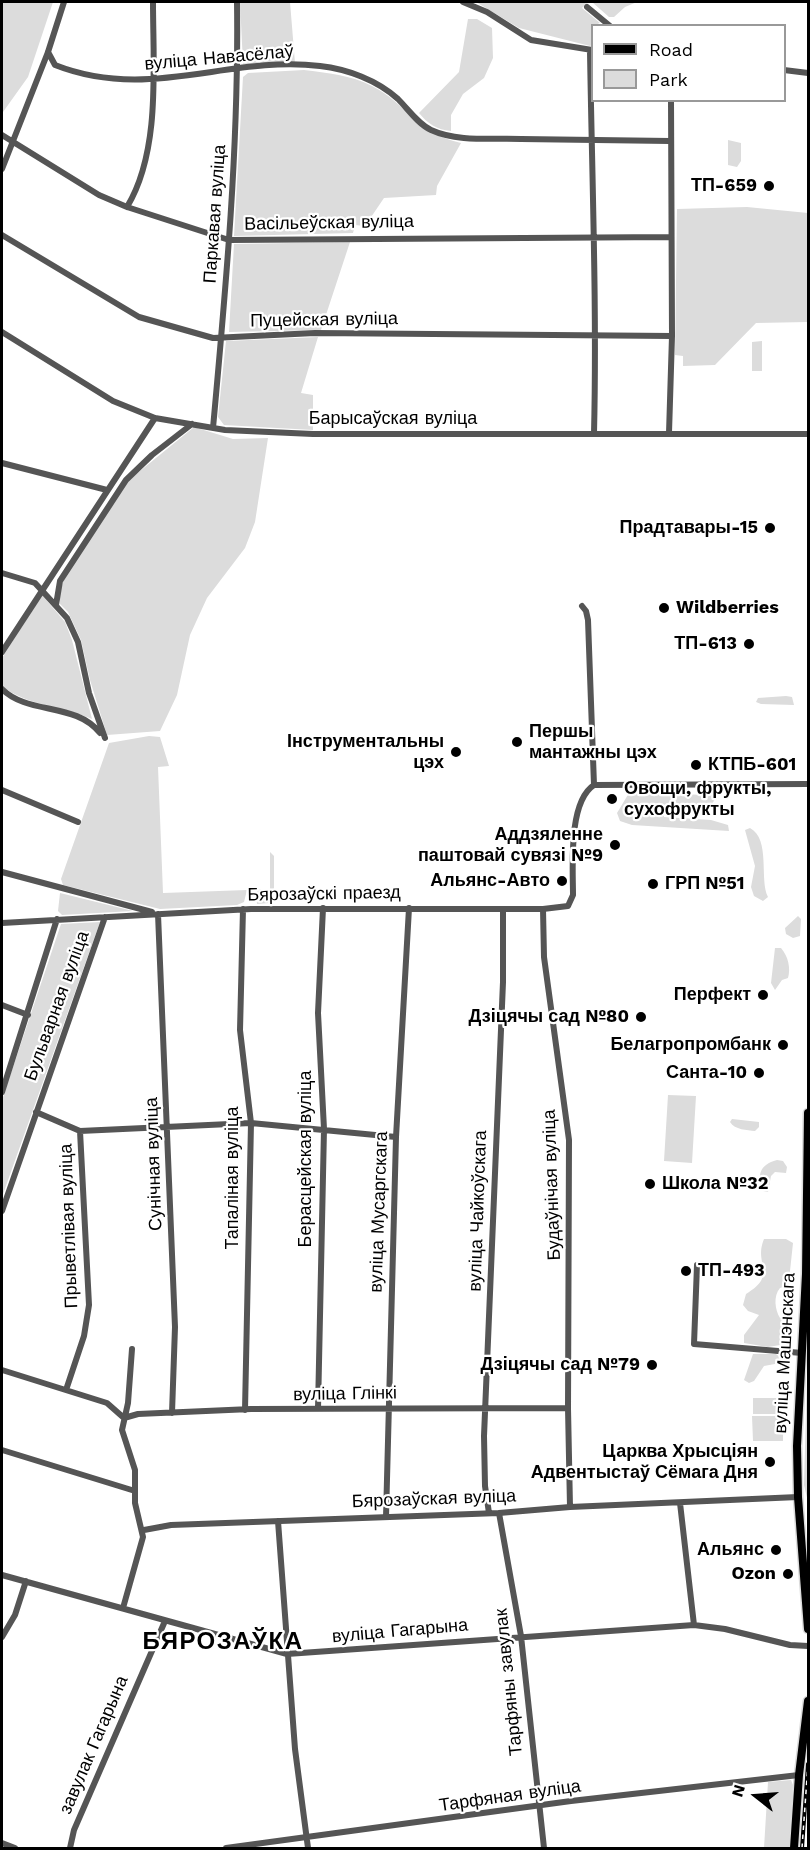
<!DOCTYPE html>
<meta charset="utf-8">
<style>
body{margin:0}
#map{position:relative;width:810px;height:1850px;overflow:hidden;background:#fff;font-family:"Work Sans",sans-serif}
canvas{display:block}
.frame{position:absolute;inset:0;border:3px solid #000;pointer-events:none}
.legend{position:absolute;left:591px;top:24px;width:195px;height:78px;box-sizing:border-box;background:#fff;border:2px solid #999;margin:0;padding:8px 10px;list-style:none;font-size:18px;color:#000}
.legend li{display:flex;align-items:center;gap:12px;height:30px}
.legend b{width:30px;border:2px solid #999}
.north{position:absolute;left:726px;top:1766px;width:60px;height:60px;-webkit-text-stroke:4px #fff;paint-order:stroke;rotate:287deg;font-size:16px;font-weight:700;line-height:24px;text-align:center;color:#000}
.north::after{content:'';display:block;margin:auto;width:21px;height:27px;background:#000;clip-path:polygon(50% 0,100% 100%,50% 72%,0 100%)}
</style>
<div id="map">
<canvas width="810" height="1850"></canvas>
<div class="frame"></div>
<ul class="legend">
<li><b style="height:8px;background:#000"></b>Road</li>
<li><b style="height:16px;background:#dcdcdc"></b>Park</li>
</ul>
<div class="north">N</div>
</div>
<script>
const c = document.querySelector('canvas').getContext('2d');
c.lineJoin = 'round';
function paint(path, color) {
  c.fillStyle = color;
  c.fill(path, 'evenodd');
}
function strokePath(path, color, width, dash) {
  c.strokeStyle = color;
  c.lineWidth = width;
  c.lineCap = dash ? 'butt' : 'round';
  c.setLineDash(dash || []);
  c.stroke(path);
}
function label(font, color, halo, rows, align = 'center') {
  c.font = font + ' "Work Sans",sans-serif';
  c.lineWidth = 4.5;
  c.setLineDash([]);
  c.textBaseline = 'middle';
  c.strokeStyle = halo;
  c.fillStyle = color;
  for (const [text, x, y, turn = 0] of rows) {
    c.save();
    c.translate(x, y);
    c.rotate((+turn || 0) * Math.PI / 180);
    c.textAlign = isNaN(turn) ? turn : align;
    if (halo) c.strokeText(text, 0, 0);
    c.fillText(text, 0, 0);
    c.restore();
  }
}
paint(new Path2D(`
 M2,2H53L28,77L3,112Z
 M240,2H290L295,63L243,64Z
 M476,2H587L582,8L600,23L592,26V45L590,46L519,28Z
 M592,2H637L625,7L614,17H609Z
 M468,19H477L492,28L493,58L484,78L463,94L451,115V131C437,130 427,123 419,113L459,72Z
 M304,70C327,73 351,75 372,86C408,104 414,132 461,143L437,186L436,195L384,198L365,226L355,225L353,233L234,236L243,77L248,73Z
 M728,140L741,143V161L737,167L728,165Z
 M747,207L808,213V322L756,323L715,365L683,366V356L675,355L677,209Z
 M350,242L321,330L229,332L234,244Z
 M318,337L301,393L313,395V430L224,425L218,417L226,341Z
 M762,341V371H752V342Z
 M194,427L233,439L268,438L255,522L245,548L207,598L190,635L177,695L160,731L107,735L90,680L81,640L68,612L60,604V592L64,579L129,480Z
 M42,595L65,622L72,640L92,719C63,706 27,706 2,686V658Z
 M786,696L792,697L794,705L761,704L756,702L758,698Z
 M149,736L160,737L169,766L158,767L163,893L247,890L244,902L237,905L160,909L63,885L61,879L109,743Z
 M629,793L712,795L715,799L712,804L663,808L664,817L711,820L728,825L729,831L632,825L620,821L617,813Z
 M750,828C771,839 759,880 768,897L763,901L754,896L751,887L755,866L745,830Z
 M270,852L274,856V897L269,903L257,904L255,890L270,889Z
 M60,893L133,911L62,915L58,911Z
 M798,916L801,919L800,936L793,938L786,934L785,928Z
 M100,922L2,1197V1100L61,924Z
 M775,948H781C788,956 791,968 788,978L782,980L775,990L771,983Z
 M668,1095L696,1096L692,1163L664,1161Z
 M732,1119L759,1122V1127L755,1131C747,1130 735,1130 730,1122Z
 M777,1160L783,1161L787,1167L786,1173L775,1172L771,1176L768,1192L763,1191C757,1175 759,1165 777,1160Z
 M764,1239H786L793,1243L790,1271L792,1284L780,1288C773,1296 775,1310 780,1318L789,1320L791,1326L780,1345L768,1347L744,1343V1335L759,1315L748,1311L743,1305L746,1294C779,1274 753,1265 764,1239Z
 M808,1338V1502L804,1485Z
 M753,1354H776L781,1358L780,1363L764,1366L754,1381L749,1383L744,1380Z
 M753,1398H778V1414H753Z
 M752,1416H776L783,1424V1441H753Z
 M791,1780L793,1785L789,1848H764L768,1782Z`), '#dcdcdc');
const major = new Path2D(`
 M808,1113L806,1274L797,1446L798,1497L808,1629
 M794,1848L799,1775L808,1701`);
strokePath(major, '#dbdbdb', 11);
strokePath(new Path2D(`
 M463,2L487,12L531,40L592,50
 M587,7L610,26
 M590,51C592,179 597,306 594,434
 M48,52L55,65C149,102 228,55 320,66C347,69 377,80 398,99C408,109 418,124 431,130C457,142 492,138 521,139C570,140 620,140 670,141
 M784,70L808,73
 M2,135L99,195L127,207L229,240L671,237
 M2,169L48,52L64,2
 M127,207C161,151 153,66 153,2
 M2,235L139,317L213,338L315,333L672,336
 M2,332L113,401L155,418L225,430L313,434H808
 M213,428C226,286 239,144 237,2
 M669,433L672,336L671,100
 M2,463L107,490
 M2,573L35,583L67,618L78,642L89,693L105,738
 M56,605L60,581L126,480L152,455L192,424
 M582,606L586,611L588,620L594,785
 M2,652L155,418
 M2,689C28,715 76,702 100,733
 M594,785L808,784
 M2,790L78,822
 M2,872L152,912
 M243,909L240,1030L251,1123L245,1410
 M543,909L544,957L569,1140L568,1408L570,1507
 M158,914L175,1327L172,1413
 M2,923L251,909H543L568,906L573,895C573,867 568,802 594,785
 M2,1005L28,1015
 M2,1092L57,919
 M36,1112L80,1131L251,1123L396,1137
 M2,1211L105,917
 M697,1265L694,1344L802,1353
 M2,1370L107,1403L124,1418L138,1414L251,1409L568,1408
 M66,1390L84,1336L89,1305L80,1131
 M318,1409L324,1129L318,1013L323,908
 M2,1450L135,1491
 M680,1503L694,1625
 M489,1513L485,1486L484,1436L503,982V909
 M499,1513L521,1636L544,1848
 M386,1517L396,1137L409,908
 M278,1521L295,1749L308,1848
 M144,1530L171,1525L499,1513L570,1507L798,1497
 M2,1575L287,1654L694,1625L725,1629L790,1645L808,1646
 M123,1608L143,1537L135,1503V1470L122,1430L128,1403L132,1349
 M2,1637L15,1615L26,1581
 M2,1843L15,1848
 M70,1848L74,1830L165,1621
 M226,1848L571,1801L799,1775`), '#555', 6);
strokePath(major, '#000', 8);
const rail = new Path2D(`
 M802,1848L808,1764`);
strokePath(rail, '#000', 4);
strokePath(rail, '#fff', 1.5, [4.5]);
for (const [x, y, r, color] of [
 [769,186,6,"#000"],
 [770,528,6,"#000"],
 [664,608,6,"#000"],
 [749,644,6,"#000"],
 [517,742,6,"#000"],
 [456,752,6,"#000"],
 [696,765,6,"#000"],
 [612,799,6,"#000"],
 [615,845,6,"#000"],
 [562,881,6,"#000"],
 [653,884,6,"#000"],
 [763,995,6,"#000"],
 [641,1017,6,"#000"],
 [783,1045,6,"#000"],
 [759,1073,6,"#000"],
 [650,1184,6,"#000"],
 [686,1271,6,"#000"],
 [652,1365,6,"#000"],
 [770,1462,6,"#000"],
 [776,1550,6,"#000"],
 [788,1574,6,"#000"]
]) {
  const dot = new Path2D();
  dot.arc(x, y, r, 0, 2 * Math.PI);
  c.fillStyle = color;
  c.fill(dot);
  strokePath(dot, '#fff', 2);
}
label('18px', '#000', '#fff', [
 ["вуліца Навасёлаў",219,58,-5],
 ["Паркавая вуліца",215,214,-86],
 ["Васільеўская вуліца",329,223,-1],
 ["Пуцейская вуліца",324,320,-1],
 ["Барысаўская вуліца",393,419],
 ["Бярозаўскі праезд",324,894,-1],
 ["Бульварная вуліца",57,1006,-70],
 ["Берасцейская вуліца",306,1159,-90],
 ["Сунічная вуліца",154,1164,-92],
 ["Тапаліная вуліца",233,1178,-90],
 ["Будаўнічая вуліца",552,1185,-92],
 ["вуліца Чайкоўскага",478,1211,-88],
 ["вуліца Мусаргскага",379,1212,-88],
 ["Прыветлівая вуліца",69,1226,-92],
 ["вуліца Машэнскага",785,1353,-87],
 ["вуліца Глінкі",345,1394,-1],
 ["Бярозаўская вуліца",434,1499,-2],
 ["вуліца Гагарына",400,1631,-5],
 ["Тарфяны завулак",509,1682,-96],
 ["завулак Гагарына",94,1745,-67],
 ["Тарфяная вуліца",510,1796,-8]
]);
label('bold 18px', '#000', '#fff', [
 ["ТП-659",757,186],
 ["Прадтавары-15",758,528],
 ["Wildberries",676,608,"left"],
 ["ТП-613",737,644],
 ["Першы",529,732,"left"],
 ["мантажны цэх",529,753,"left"],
 ["Інструментальны",444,742],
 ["цэх",444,763],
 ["КТПБ-601",708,765,"left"],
 ["Овощи, фрукты,",624,789,"left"],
 ["сухофрукты",624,810,"left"],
 ["Аддзяленне",603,835],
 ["паштовай сувязі №9",603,856],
 ["Альянс-Авто",550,881],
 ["ГРП №51",665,884,"left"],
 ["Перфект",751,995],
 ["Дзіцячы сад №80",629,1017],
 ["Белагропромбанк",771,1045],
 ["Санта-10",747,1073],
 ["Школа №32",662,1184,"left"],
 ["ТП-493",698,1271,"left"],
 ["Дзіцячы сад №79",640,1365],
 ["Царква Хрысціян",758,1452],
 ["Адвентыстаў Сёмага Дня",758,1473],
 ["Альянс",764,1550],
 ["Ozon",776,1574]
], 'right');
c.letterSpacing = '1.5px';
label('bold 24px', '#000', '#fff', [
 ["БЯРОЗАЎКА",223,1642]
]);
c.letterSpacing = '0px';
</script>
